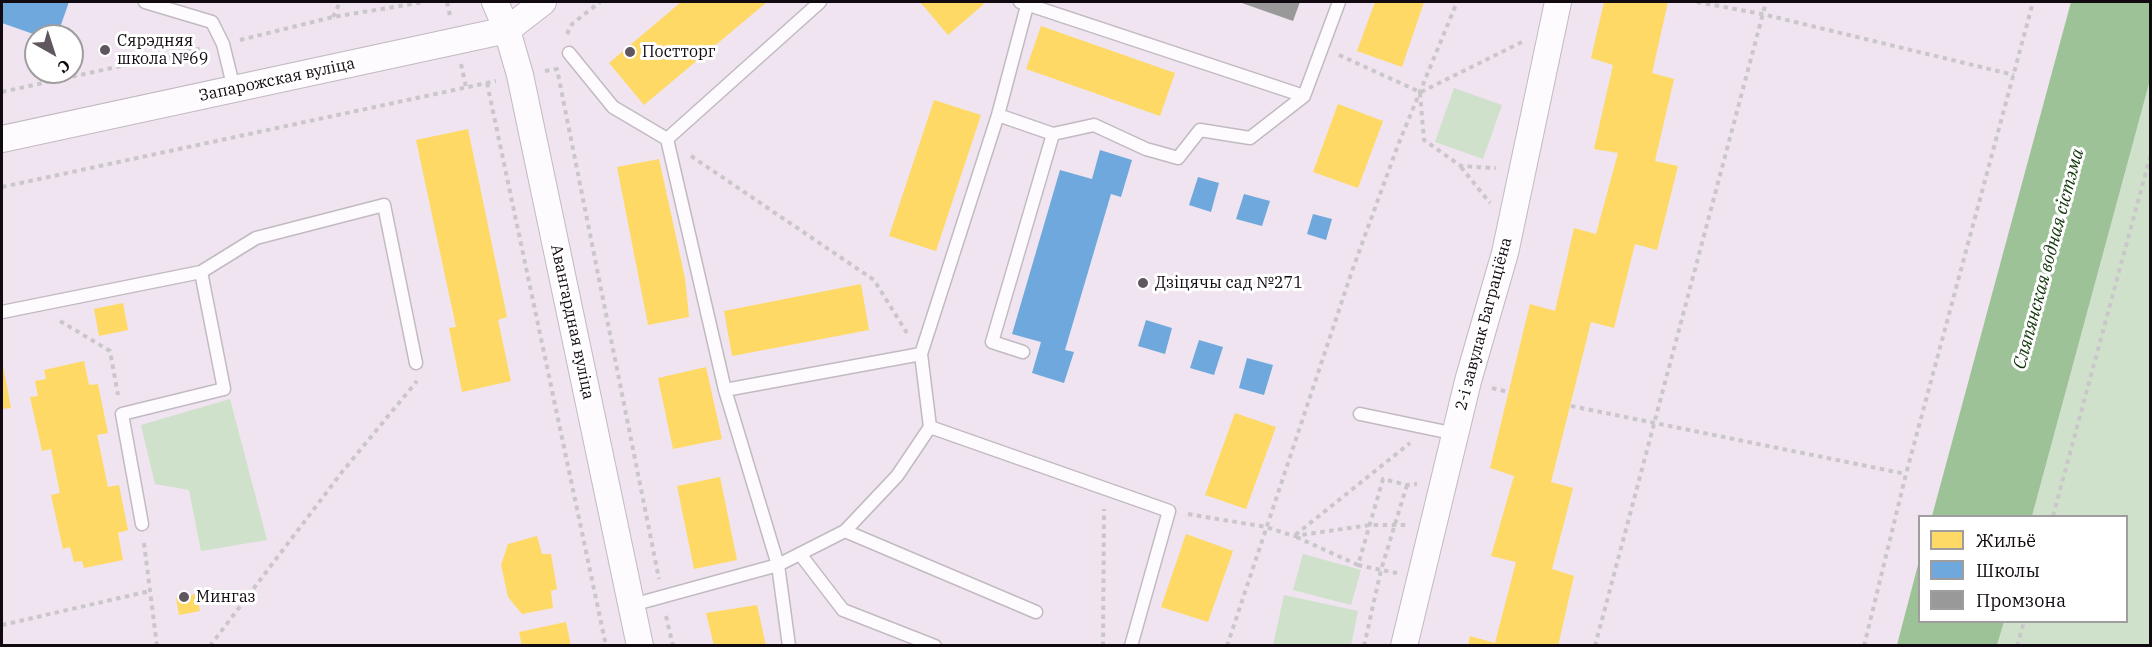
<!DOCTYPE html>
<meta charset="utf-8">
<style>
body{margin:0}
#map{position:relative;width:2152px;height:647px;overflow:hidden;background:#efe4ef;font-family:"IBM Plex Serif",serif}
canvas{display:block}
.frame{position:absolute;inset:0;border:3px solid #110a10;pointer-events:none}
.legend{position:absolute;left:1918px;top:515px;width:210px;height:108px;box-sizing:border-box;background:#fff;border:2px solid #a09d9f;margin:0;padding:8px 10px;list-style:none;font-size:18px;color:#110a10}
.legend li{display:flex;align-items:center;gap:12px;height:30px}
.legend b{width:30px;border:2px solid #a09d9f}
.north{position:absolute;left:24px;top:24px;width:60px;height:60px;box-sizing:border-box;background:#fff;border:2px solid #a09d9f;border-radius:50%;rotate:141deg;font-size:16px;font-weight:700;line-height:24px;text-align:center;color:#110a10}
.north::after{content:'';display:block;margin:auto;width:21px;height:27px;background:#5f565e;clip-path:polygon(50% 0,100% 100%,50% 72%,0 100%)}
</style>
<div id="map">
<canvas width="2152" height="647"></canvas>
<div class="frame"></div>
<ul class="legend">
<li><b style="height:16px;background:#ffd966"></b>Жильё</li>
<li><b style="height:16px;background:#6fa8dc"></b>Школы</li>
<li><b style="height:16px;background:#999"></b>Промзона</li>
</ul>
<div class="north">С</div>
</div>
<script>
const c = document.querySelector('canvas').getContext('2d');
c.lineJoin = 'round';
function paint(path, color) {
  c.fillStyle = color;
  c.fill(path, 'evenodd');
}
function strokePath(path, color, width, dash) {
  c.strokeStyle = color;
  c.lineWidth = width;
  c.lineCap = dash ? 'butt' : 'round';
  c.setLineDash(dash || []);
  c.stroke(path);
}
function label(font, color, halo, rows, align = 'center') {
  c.font = font + ' "IBM Plex Serif",serif';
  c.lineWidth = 6;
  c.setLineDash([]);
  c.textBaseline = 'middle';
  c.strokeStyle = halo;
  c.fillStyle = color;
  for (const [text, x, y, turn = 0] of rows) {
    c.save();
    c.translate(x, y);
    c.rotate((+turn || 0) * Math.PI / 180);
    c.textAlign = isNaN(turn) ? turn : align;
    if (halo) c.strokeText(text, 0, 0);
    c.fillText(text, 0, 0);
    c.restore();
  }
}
paint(new Path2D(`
 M2150,80V645L1997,646L2004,622H2126V516H2032Z
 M1454,88L1502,105L1483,159L1435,142Z
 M230,399L267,540L201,551L189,490L155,484L141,425Z
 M1303,554L1361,570L1351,605L1293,590Z
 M1284,595L1358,611L1351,645H1273Z`), '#cfe1cb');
paint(new Path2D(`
 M2071,2H2150V80L2032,516H1932Z
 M1919,561L1920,622H2004L1997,645H1897Z`), '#9ec297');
paint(new Path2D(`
 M681,2H767L644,105L609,63Z
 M920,2H982L984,4L948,35Z
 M1375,2H1424L1402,67L1357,51Z
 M1604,2H1668L1652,73L1674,79L1655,161L1678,166L1657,250L1635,244L1614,328L1591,322L1551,482L1573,488L1552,569L1574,576L1558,646H1468L1470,636L1495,643L1516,562L1491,556L1514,476L1490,468L1530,304L1555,311L1574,228L1596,234L1618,153L1594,149L1613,65L1591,58Z
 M1041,26L1175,73L1160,116L1026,69Z
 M934,100L981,115L936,251L889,236Z
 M1338,104L1383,121L1358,188L1313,172Z
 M468,129L507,317L498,320L511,381L462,392L449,328L456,327L416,140Z
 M659,159L685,278L689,317L648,325L617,167Z
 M861,284L869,330L732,356L724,311Z
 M123,303L128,330L99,336L94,309Z
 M2,360L11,408L2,409Z
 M84,361L89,385L98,384L108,433L97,435L108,487L119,485L128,530L118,533L123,560L84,568L82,561L74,562L70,547L63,549L51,495L60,493L51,449L42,451L30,397L38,396L35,381L46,379L44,370Z
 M706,367L722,439L673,449L658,378Z
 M1235,413L1276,427L1246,509L1205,495Z
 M720,477L737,560L694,569L677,486Z
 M1186,534L1233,551L1208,622L1161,607Z
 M537,536L542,554H551L557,589L551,591L553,608L522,614L508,597L501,565L508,544Z
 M197,594L200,611L179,615L176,598Z
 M757,605L766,646H714L706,613Z
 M566,622L571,646H522L519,632Z`), '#ffd966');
paint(new Path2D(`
 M3,2H69L57,36H39L2,23Z
 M1100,150L1132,160L1121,197L1111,194L1065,350L1074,352L1064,383L1032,373L1041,342L1012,334L1060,170L1092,179Z
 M1198,177L1219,183L1211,212L1189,205Z
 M1244,194L1270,201L1262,226L1236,219Z
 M1313,214L1332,219L1326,240L1307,234Z
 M1146,320L1172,328L1165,354L1138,346Z
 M1199,340L1223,347L1214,375L1190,368Z
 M1247,358L1273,365L1264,395L1239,388Z`), '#6fa8dc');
paint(new Path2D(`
 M1239,2H1300L1293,21Z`), '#999');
const service = new Path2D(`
 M145,2L212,22L223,44L234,89
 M1020,2L1304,96L1339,2
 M1028,2L998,115L1053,134L1094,125L1146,149L1178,158L1200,130L1250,138L1304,96
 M569,53L613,107L667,139
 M2,312L201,272L256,238L384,205L416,363
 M1023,352L992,342L1053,134
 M725,390L921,354
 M1360,414L1456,434
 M930,427L1169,511L1131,646
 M142,524L122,414L224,389L201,272
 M845,531L1036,612
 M800,554L843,610L935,646
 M632,605L778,565L845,531L897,476L930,427L921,354L998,115
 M789,646L778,565L725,390L667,139L820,2`);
const minor = new Path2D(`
 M495,2L507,30L520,75L640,646
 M2,139L507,30L543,2
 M1404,646L1468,381L1505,253L1558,2`);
strokePath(service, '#c2bac2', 15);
strokePath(minor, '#c2bac2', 28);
strokePath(new Path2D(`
 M447,2L450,16
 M1697,2L1762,14L2014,75
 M333,17L340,2
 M567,34L572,24L600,2
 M240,40L333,17L424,2
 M1339,55L1420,92
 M461,64L466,87
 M545,71L557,69L659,579
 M487,83L606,646
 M2,92L203,48
 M1421,92L1524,41
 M1420,93L1424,140L1461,166L1496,168
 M691,156L874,280L907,333
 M1461,167L1490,203
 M2,187L496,81
 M60,321L110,351L118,395
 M1492,388L1508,392
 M1571,406L1906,474
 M1407,485L1381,570L1358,565L1383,479L1407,485L1417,484
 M1188,514L1266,527L1294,536L1370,525H1408
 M2053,516L2150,157
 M144,543L157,646
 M1358,565L1294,536L1410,443
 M666,616L673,646
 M2,625L150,591
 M210,646L342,472L417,381
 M1103,646L1104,509
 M1227,646L1352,271L1398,145L1457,2
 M1364,646L1381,570L1397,573
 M1595,646L1766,2
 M1864,646L1906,474L2033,2
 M2017,646L2024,622`), '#cac7ca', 4, [4.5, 4.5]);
strokePath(service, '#fdfbfd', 12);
strokePath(minor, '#fdfbfd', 26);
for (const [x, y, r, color] of [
 [105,50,6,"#5f565e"],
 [630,52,6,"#5f565e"],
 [1143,283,6,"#5f565e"],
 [184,597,6,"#5f565e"]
]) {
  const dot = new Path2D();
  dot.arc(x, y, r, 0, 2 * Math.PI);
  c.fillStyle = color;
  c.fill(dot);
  strokePath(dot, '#fff', 2);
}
label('16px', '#110a10', '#fff', [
 ["Сярэдняя",117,41],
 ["школа №69",117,59],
 ["Постторг",642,52],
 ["Дзіцячы сад №271",1155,283],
 ["Мингаз",196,597]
], 'left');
label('16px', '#110a10', '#fff', [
 ["Запарожская вуліца",277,80,-12],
 ["Авангардная вуліца",572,322,78],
 ["2-і завулак Баграціёна",1484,324,-75]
]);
label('italic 18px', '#11370a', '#fff', [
 ["Сляпянская водная сістэма",2049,259,-75]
]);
</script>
